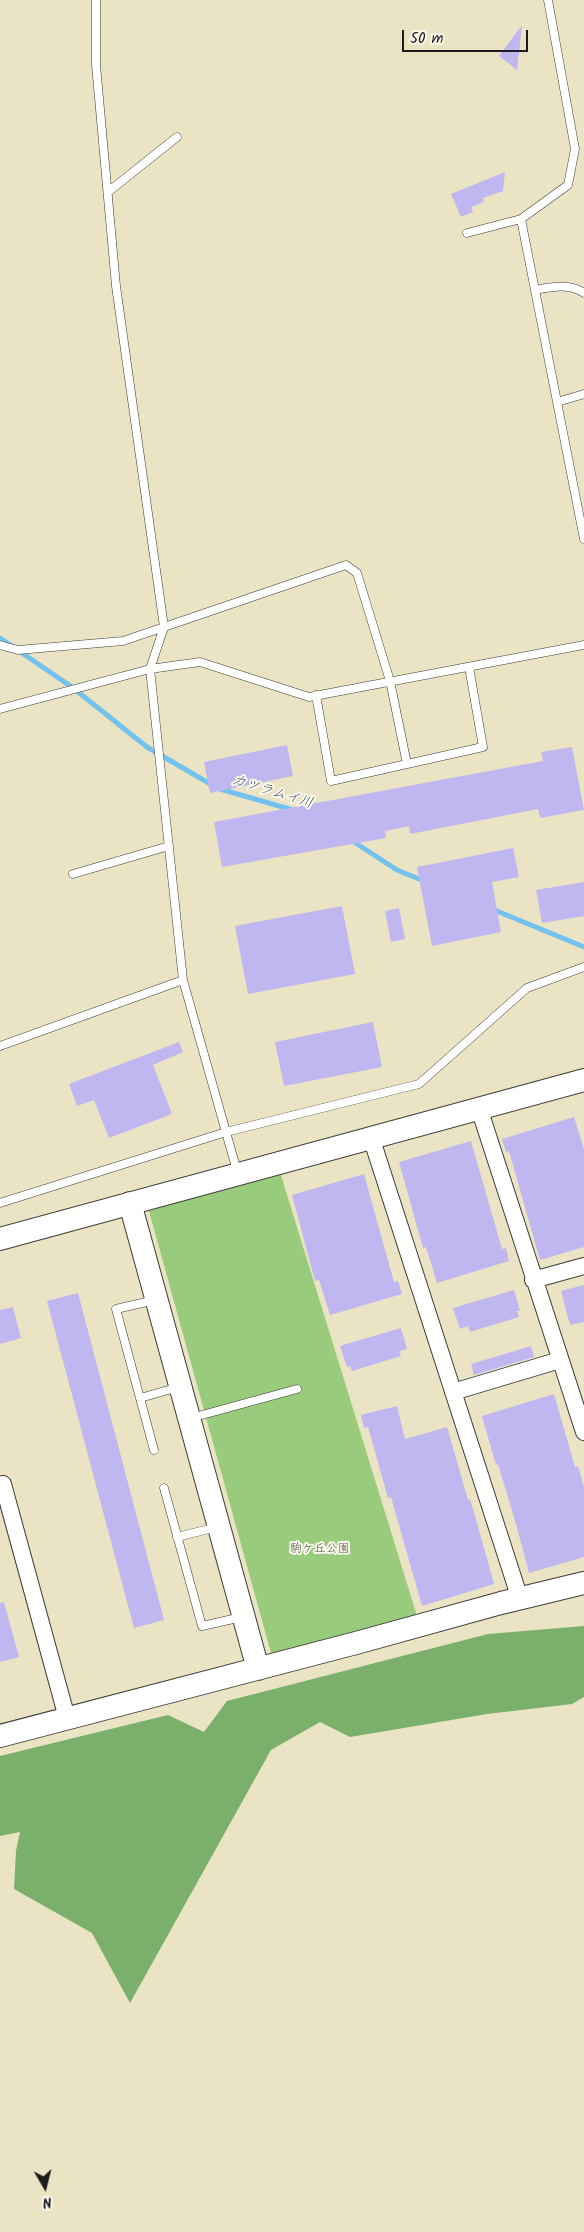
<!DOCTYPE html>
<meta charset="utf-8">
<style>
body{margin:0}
#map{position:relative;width:584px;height:2232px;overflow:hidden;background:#ebe4c4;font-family:Kalam,sans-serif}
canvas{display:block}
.north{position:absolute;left:20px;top:2162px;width:50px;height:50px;-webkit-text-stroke:4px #fbf7ec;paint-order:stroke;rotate:172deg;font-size:14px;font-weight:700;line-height:20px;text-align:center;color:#1c1c1c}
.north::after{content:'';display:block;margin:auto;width:18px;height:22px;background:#1c1c1c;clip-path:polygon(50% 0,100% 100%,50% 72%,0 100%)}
.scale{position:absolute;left:402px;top:30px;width:126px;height:22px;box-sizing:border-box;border:2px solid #1c1c1c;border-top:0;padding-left:6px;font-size:15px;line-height:18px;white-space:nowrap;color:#1c1c1c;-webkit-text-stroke:4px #fbf7ec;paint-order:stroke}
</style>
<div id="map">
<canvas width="584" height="2232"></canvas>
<div class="north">N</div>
<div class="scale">50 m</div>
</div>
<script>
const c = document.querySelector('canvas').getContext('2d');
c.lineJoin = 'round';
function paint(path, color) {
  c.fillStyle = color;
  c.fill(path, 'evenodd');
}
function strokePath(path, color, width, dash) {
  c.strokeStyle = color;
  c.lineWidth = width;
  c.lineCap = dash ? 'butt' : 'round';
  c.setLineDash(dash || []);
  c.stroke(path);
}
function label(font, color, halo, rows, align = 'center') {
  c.font = font + ' Kalam,"Klee One",sans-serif';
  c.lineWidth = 4;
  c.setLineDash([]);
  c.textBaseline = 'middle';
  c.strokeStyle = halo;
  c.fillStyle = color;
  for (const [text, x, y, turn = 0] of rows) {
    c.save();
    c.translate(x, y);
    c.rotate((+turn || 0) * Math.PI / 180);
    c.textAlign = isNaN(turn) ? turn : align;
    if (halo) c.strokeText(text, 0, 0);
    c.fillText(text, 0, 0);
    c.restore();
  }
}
paint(new Path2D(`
 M280,1172L417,1616L271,1653L149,1211Z`), '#98cb7c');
paint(new Path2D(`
 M584,1626V1697L572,1704L487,1714L350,1737L320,1722L271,1750L130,2003L92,1933L14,1889L16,1851L20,1832L0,1836V1756L168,1715L204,1732L227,1701L488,1634Z`), '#7aaf6c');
strokePath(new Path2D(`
 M0,638L72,687L147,747L212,785
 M220,789L293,810
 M351,840L397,870L424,881
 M492,909L584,947`), '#73c1ee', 5);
paint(new Path2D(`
 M522,25L517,70L499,56Z
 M505,172L503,191L483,198L484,202L471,207L473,212L461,217L451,194Z
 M287,745L293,776L210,793L204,762Z
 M572,747L584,810L540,818L538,809L410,834L409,826L385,831L386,838L222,867L214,822L543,761L541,752Z
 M513,848L519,877L492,882L501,932L432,946L417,867Z
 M584,882V916L542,923L536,890Z
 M342,906L355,974L248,994L235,926Z
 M399,908L405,939L391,942L385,911Z
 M373,1022L382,1067L284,1086L275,1042Z
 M179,1042L183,1052L153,1065L172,1114L109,1138L94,1100L77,1106L69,1084Z
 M574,1117L584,1149V1247L540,1260L509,1151L506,1152L502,1139Z
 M471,1141L502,1249L506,1248L509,1261L437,1283L426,1247L423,1248L399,1162Z
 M364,1174L394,1282L398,1281L402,1294L330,1315L319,1280L315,1281L292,1195Z
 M584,1285V1322L570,1325L561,1291Z
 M514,1290L520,1311H517L519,1317L470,1332L468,1326L460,1329L453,1308Z
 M78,1293L164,1620L134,1628L47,1301Z
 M13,1307L21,1338L0,1344V1310Z
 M401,1328L407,1349L399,1351L401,1356L352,1371L350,1366L347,1367L340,1346Z
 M531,1346L534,1357L474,1375L471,1364Z
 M554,1394L575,1467L578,1466L584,1487V1557L529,1573L516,1524L498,1464L496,1465L482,1416Z
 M397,1406L405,1439L447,1427L468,1500L470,1499L474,1512L494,1584L422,1606L391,1497L388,1498L368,1427L364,1428L361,1415Z
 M4,1602L19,1657L0,1662V1603Z`), '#c0b6f0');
const lane = new Path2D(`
 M96,0V65L116,286L164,627L150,669L183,980L237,1171
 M548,0L575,149L568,185L521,219L584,539
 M108,192L177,137
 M467,233L521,219
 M535,290C552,287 569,283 584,293
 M557,402L584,394
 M0,645L18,650L123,641L346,565L357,573L390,681L407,764
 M316,695L331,781L483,747L469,667
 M0,709L150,669L200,662L309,697L584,645
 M73,874L169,846
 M0,1046L183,980
 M0,1203L226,1132L419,1084L527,988L584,967
 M140,1398L179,1387
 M191,1418L297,1389
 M154,1450L116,1309L155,1300
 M164,1488L202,1626L242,1617
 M177,1537L217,1527`);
const street = new Path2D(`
 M479,1108L584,1432
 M371,1137L520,1599
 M533,1280L584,1266
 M453,1392L560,1360
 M3,1484L67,1718`);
const secondary = new Path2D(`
 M130,1203L258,1669
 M0,1239L584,1080
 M0,1736L356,1643L501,1603L584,1583`);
strokePath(lane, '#3b3a35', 9);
strokePath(street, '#3b3a35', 18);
strokePath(secondary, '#3b3a35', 24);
strokePath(lane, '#fff', 8);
strokePath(street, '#fff', 16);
strokePath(secondary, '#fff', 22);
label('12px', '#47593e', '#fbf7ec', [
 ["駒ケ丘公園",320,1550]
]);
label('italic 14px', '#3a5666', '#fbf7ec', [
 ["カツラムイ川",272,793,17]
]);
</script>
